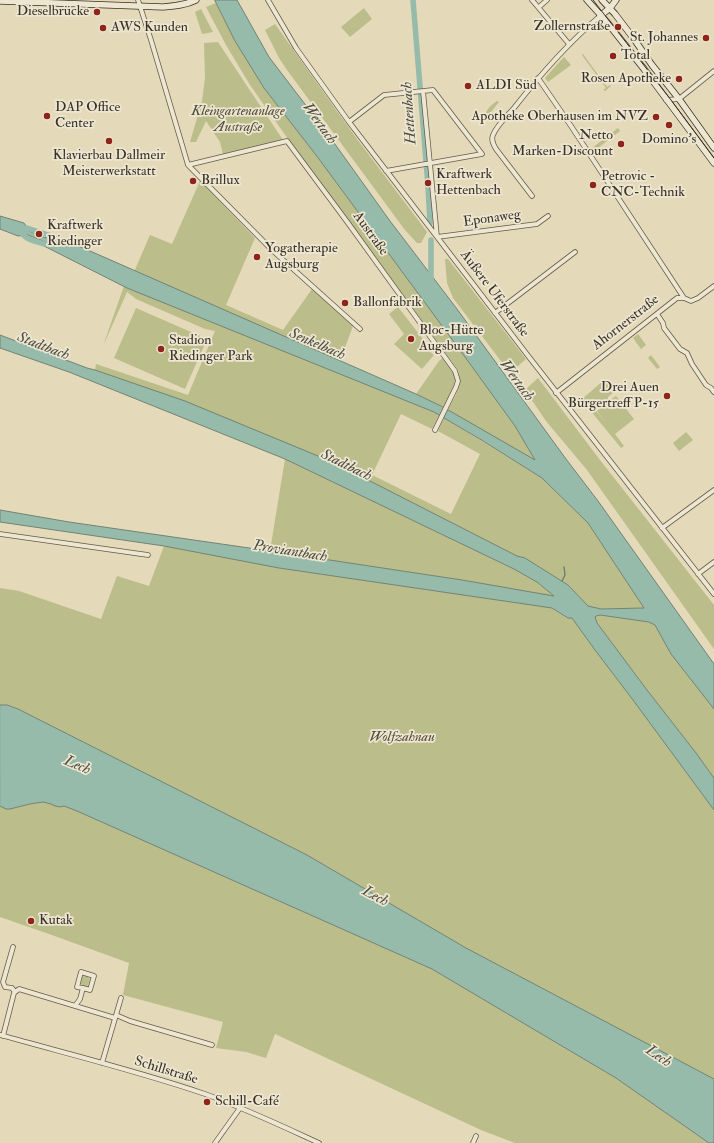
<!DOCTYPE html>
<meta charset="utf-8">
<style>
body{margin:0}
canvas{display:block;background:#e4d9b8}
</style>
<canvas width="714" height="1143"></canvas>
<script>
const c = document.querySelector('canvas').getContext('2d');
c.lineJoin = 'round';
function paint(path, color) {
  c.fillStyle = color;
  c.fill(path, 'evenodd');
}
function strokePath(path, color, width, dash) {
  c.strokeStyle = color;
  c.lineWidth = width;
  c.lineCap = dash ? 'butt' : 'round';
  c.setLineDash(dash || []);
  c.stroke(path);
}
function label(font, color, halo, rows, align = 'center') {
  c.font = font + ' "IM FELL Double Pica",serif';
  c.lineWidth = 3.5;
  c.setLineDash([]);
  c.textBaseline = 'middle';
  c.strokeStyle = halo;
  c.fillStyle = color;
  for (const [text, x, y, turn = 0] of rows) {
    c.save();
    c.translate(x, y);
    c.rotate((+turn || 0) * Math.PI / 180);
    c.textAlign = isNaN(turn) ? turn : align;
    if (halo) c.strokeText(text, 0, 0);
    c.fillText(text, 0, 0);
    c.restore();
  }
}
paint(new Path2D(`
 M216,3L235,41L264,88L316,155L465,357L515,426L536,461L448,410C455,396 463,386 458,370L288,139L250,85L226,45L206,7Z
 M364,8L372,19L350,37L341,27Z
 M201,9L213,32L202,34L195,12Z
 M275,24L354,135L427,232L421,243H417L405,230L287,70L279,58L265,30Z
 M218,42L247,86L283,140L223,154L220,142L206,121L196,142H190L202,101L205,78L204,43Z
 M583,54L607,87L610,85L611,86L605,91L603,90L606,88L582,55Z
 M564,57L571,65L548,82L545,78Z
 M497,101L499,102L486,118C484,111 491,105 497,101Z
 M618,128L620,131L594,151L592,148Z
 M200,181L255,238L226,305L283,330L312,289L353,326L340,361L134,272L150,235L172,244Z
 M445,259H448L526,359L510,373L453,298L447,283Z
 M124,286L434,412L439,415L432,429L401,414L372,475L451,514L480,454L438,431L444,418L542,478L588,523L644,608L601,609L588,606L568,585L525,558L517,556L374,483L318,456L95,370L96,364L188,395L215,331L205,329L136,299L127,292L103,346Z
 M398,307L426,343L423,346L434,355L422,369L394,344L404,334L389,314Z
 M136,308L207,339L185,389L114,358Z
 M638,334L646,345L641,349L633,338Z
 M651,355L660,367L657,369L648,358Z
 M445,356L452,366L458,381L446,408L416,394L439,361Z
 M538,378L600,460L714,605V649L587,470L546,421L525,390Z
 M604,380L614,392L608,397L609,401L616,396L634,419L615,434L624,446L621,448L590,410L593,407L607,424L597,411L606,404L603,401L597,406L591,399L585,404L582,399Z
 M686,432L693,440L679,451L673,443Z
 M285,459L514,569L537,582L555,597L462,580L270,551Z
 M164,546L279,568L552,608L567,618H572L595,650L633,700L714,810V1079L466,948L307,855L18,709L7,705H0V588L19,591L101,619L117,576L149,586Z
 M600,615L649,622L655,625L671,654L714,709V778L696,753L647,690L597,623L595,617L596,616Z
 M43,802L51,804L55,806L60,807L64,806L77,811L432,969L616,1078L709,1143H515L481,1130L275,1034L266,1058L246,1052L216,1048L223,1022L123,995L129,963L49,934L0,917V806L6,809H10L30,804Z
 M84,976L88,977L90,979L88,985L86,987L82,986L81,984L82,977Z`), '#bbbd8a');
const water = new Path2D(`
 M215,0H237L269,57L327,133L390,221L457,309L566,459L598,501L714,664V709L671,654L655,625L649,622L600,615L596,616L595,617L597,623L647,690L696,753L714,778V810L633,700L595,650L572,618H568L552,608L279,568L164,546L0,522V510L69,522L270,551L462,580L554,596L537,582L514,569L285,459L69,372L0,348V335L87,368L95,370L185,401L318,456L374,483L517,556L525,558L568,585L588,606L601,609L644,608L588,523L542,478L483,441L434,412L127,288L44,246L45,242L28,235L18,236L0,229V216L24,223L29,231L46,238L49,233L416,394L443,407L535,460L515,426L465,357L316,155L264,88L235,41Z
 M0,705H7L18,709L307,855L466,948L714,1079V1143H709L616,1078L432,969L77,811L64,806L60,807L55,806L51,804L43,802L30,804L10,809H6L0,806Z`);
paint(water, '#96bbaa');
strokePath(water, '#718375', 1);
strokePath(new Path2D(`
 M562,581L565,575L564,567`), '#718375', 1.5);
strokePath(new Path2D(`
 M413,0L428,186L430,223
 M44,244C36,241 24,240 21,231L27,228L48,235
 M431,282V240`), '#96bbaa', 5.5);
const street = new Path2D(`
 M138,0L151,40L188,165L272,250L360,329
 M268,0L296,48L349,122L529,357L714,594
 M532,0L569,44
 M539,7L547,0
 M538,78L571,126L684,298
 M423,91L437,237L537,224L548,216
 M666,100L679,99L714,71
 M349,122L384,95L433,90L482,154L386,171
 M188,165L287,141L348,223L455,371L458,381L456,387L435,430
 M532,196L496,149C493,144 491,140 493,135C497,125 507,116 514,108C540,75 568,43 600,16
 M495,313L575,252
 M657,314L663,323L664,328L680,349L687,353L692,364L706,385L711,388L714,392
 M556,393L677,298H684L691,301L698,298L714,286
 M662,528L714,490
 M0,534L148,555
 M698,574L714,562
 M13,947L3,982L5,987L12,988L15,992
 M75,1006L80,999L83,988L90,990L94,976L81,972L77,987L83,988
 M116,1015L130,1021L212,1045
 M0,1035C68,1054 138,1071 205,1094C244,1108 282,1126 319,1143
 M3,1036L14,993L19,989L115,1018
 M102,1063L121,998
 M215,1143L240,1108
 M473,1143L476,1136`);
const secondary = new Path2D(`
 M587,0L606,21L644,69L714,163
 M602,0L615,14L634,39L652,65L679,99L714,148
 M0,1L163,7C175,6 186,5 196,0
 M600,16L610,8L616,0`);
strokePath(street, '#645a4a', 5.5);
strokePath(secondary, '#3a3026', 7);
strokePath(street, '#ede6d1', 4);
strokePath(secondary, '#ede6d1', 5.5);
strokePath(new Path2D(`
 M593,0L671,100L714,158`), '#3a3026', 1);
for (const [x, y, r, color] of [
 [97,12,4,"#8f2418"],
 [618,27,4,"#8f2418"],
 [103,28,4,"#8f2418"],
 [706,38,4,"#8f2418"],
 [613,56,4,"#8f2418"],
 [679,79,4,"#8f2418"],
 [468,86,4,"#8f2418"],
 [47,116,4,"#8f2418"],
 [656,117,4,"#8f2418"],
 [669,125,4,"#8f2418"],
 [109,141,4,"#8f2418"],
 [621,144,4,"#8f2418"],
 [193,181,4,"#8f2418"],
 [428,183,4,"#8f2418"],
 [593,185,4,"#8f2418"],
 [39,234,4,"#8f2418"],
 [257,257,4,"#8f2418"],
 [345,303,4,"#8f2418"],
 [411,339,4,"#8f2418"],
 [161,349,4,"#8f2418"],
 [667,396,4,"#8f2418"],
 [31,921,4,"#8f2418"],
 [207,1102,4,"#8f2418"]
]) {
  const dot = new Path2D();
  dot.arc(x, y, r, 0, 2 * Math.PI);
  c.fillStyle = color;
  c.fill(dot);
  strokePath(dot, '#ede6d1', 1.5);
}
label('14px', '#3a3026', '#ede6d1', [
 ["Dieselbrücke",89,12,"right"],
 ["Zollernstraße",610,27,"right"],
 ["AWS Kunden",111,28],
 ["St. Johannes",698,38,"right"],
 ["Total",621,56],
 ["Rosen Apotheke",671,79,"right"],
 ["ALDI Süd",476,86],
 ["DAP Office",55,108],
 ["Center",55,124],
 ["Apotheke Oberhausen im NVZ",648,117,"right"],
 ["Netto",613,136,"right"],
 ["Marken-Discount",613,152,"right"],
 ["Domino's",669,140,"center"],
 ["Klavierbau Dallmeir",109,156,"center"],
 ["Meisterwerkstatt",109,172,"center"],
 ["Kraftwerk",436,175],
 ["Hettenbach",436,191],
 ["Petrovic -",601,177],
 ["CNC-Technik",601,193],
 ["Brillux",201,181],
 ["Kraftwerk",47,226],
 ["Riedinger",47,242],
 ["Yogatherapie",265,249],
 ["Augsburg",265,265],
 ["Ballonfabrik",353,303],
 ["Bloc-Hütte",419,331],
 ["Augsburg",419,347],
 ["Stadion",169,341],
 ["Riedinger Park",169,357],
 ["Drei Auen",659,388,"right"],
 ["Bürgertreff P-15",659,404,"right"],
 ["Kutak",39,921],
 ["Schill-Café",215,1102]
], 'left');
label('italic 14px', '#544c3a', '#ede6d1', [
 ["Kleingartenanlage",238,112],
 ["Austraße",238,128],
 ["Wolfzahnau",402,738]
]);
label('14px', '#3a3026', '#ede6d1', [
 ["Eponaweg",492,219,-8],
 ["Austraße",370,234,54],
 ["Äußere Uferstraße",494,294,53],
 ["Ahornerstraße",626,323,-38],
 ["Schillstraße",166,1071,17]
]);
label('italic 15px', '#4c4c40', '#ede6d1', [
 ["Hettenbach",410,113,-94],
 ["Wertach",319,124,54],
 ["Senkelbach",317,345,23],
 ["Stadtbach",43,347,21],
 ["Wertach",516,381,54],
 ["Stadtbach",346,466,26],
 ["Proviantbach",290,552,9],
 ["Lech",77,766,23],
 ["Lech",375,897,28],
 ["Lech",658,1057,34]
]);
</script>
